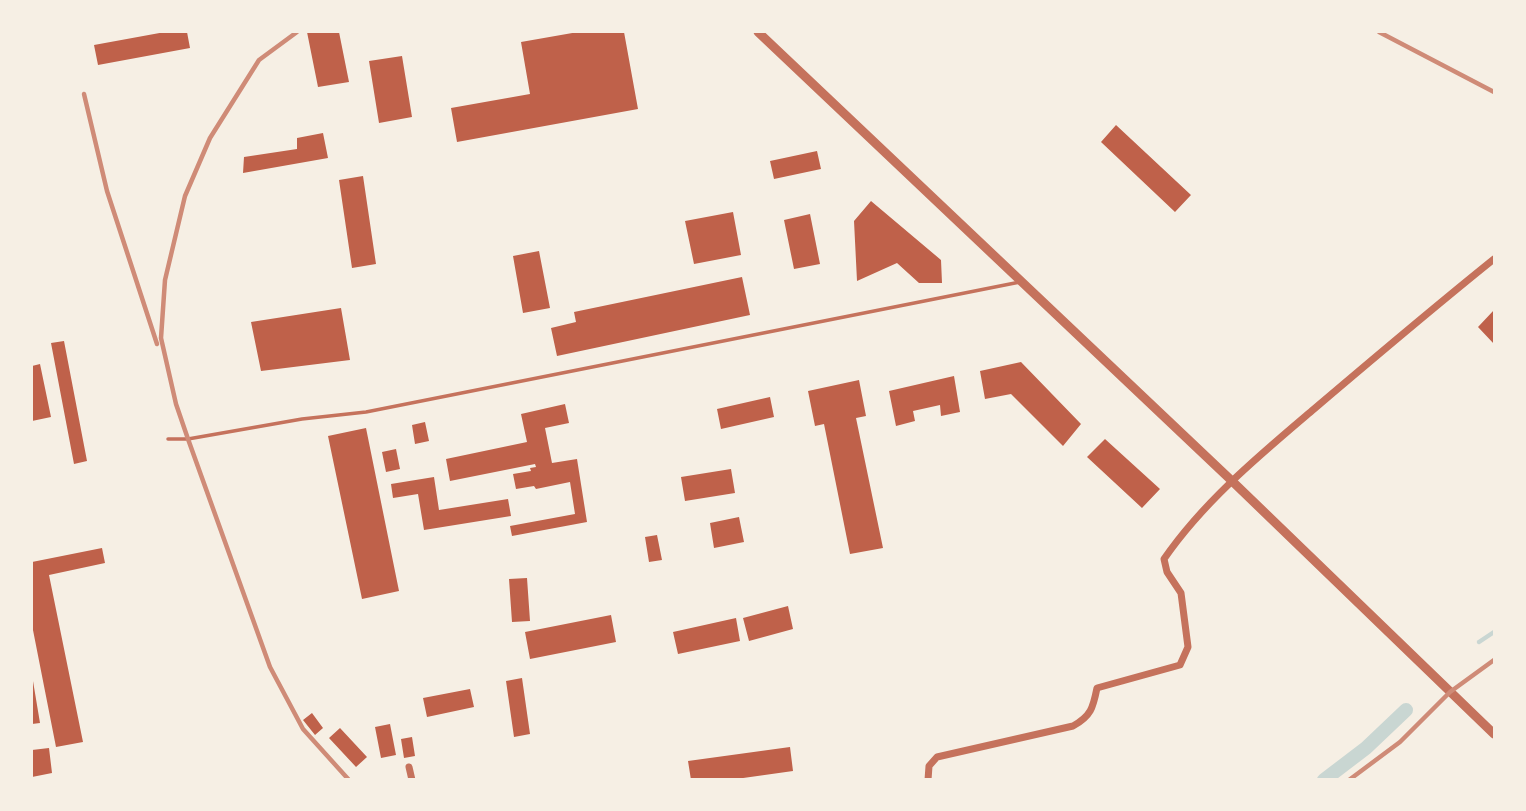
<!DOCTYPE html>
<style>
body{margin:0}
#map{position:relative;width:1526px;height:811px;overflow:hidden;background:#f6efe4;font-family:"IBM Plex Sans",sans-serif}
canvas{display:block}
.frame{position:absolute;inset:0;border:33px solid #f6efe4;pointer-events:none}
</style>
<div id="map">
<canvas width="1526" height="811"></canvas>
<div class="frame"></div>
</div>
<script>
const c = document.querySelector('canvas').getContext('2d');
c.lineJoin = 'round';
function strokePath(path, color, width, dash) {
  c.strokeStyle = color;
  c.lineWidth = width;
  c.lineCap = dash ? 'butt' : 'round';
  c.setLineDash(dash || []);
  c.stroke(path);
}
function paint(path, color) {
  c.fillStyle = color;
  c.fill(path, 'evenodd');
}
strokePath(new Path2D(`
 M1479,642L1494,632`), '#c9d6d2', 4.5);
strokePath(new Path2D(`
 M1324,780L1366,748L1406,710`), '#c9d6d2', 14);
paint(new Path2D(`
 M165,32H187L190,48L98,65L94,45Z
 M307,32H339L349,82L318,87Z
 M578,32H624L638,109L457,142L451,108L530,94L521,42Z
 M402,56L412,117L379,123L369,61Z
 M1116,125L1191,195L1175,212L1101,142Z
 M323,133L328,158L243,173L244,157L297,149V138Z
 M817,151L821,169L774,179L770,161Z
 M363,176L376,264L352,268L339,180Z
 M871,201L941,260L942,283H919L897,263L857,281L854,221Z
 M733,212L741,255L694,264L685,221Z
 M810,214L820,264L794,269L784,220Z
 M539,251L550,308L523,313L513,256Z
 M742,277L750,315L557,356L551,328L576,322L574,312Z
 M341,308L350,360L261,371L251,322Z
 M1494,310V344L1478,327Z
 M64,341L87,461L74,464L51,343Z
 M1021,362L1081,424L1063,446L1011,394L985,399L980,371Z
 M40,364L51,417L32,421V366Z
 M954,376L960,412L941,416L940,405L913,411L915,421L896,426L889,391Z
 M859,380L866,416L856,418L883,548L850,554L824,424L815,426L808,391Z
 M770,397L774,417L721,429L717,409Z
 M565,404L569,423L545,428L552,463L577,459L587,522L512,536L510,526L575,514L570,482L536,489L534,486L516,489L513,474L531,471L530,468L536,467L535,464L450,481L446,459L527,442L521,414Z
 M425,422L429,441L415,444L412,425Z
 M366,428L399,591L362,599L328,436Z
 M1105,439L1160,489L1142,508L1087,457Z
 M396,449L400,469L386,472L382,452Z
 M731,469L735,493L685,501L681,477Z
 M434,477L439,510L508,499L511,516L424,530L418,494L393,498L391,484Z
 M739,517L744,542L714,548L710,523Z
 M657,535L662,560L649,562L645,537Z
 M102,548L105,563L49,575L83,742L56,747L32,625V562Z
 M527,578L530,621L512,622L509,579Z
 M788,606L793,629L749,641L743,618Z
 M611,615L616,642L530,659L525,632Z
 M736,618L740,641L678,654L673,632Z
 M32,675L40,723L32,724Z
 M522,678L530,734L514,737L506,681Z
 M470,689L474,707L427,717L423,698Z
 M312,713L323,728L315,735L303,720Z
 M390,724L396,755L381,758L375,727Z
 M340,728L367,757L356,767L329,738Z
 M412,737L415,756L404,758L401,739Z
 M790,747L793,771L729,780H691L688,761Z
 M49,748L52,773L32,777V750Z`), '#bf614a');
strokePath(new Path2D(`
 M168,439H188L302,419L366,412L1020,282`), '#c5725c', 3.5);
strokePath(new Path2D(`
 M409,767L412,780
 M928,780L929,766L937,757L1073,726C1091,716 1093,708 1097,688L1180,665L1188,647L1181,593L1167,572L1164,559C1204,501 1261,454 1314,409C1374,358 1433,308 1494,259`), '#c5725c', 7);
strokePath(new Path2D(`
 M758,32L1232,481L1494,734`), '#c5725c', 9);
strokePath(new Path2D(`
 M297,32L259,60L210,138L185,196L165,280L161,338L176,404L188,439L270,667L303,729L349,780
 M1379,32L1494,92
 M84,94L107,191L157,344
 M1349,780L1400,742L1450,692L1494,660`), '#cf8b77', 4.5);
</script>
